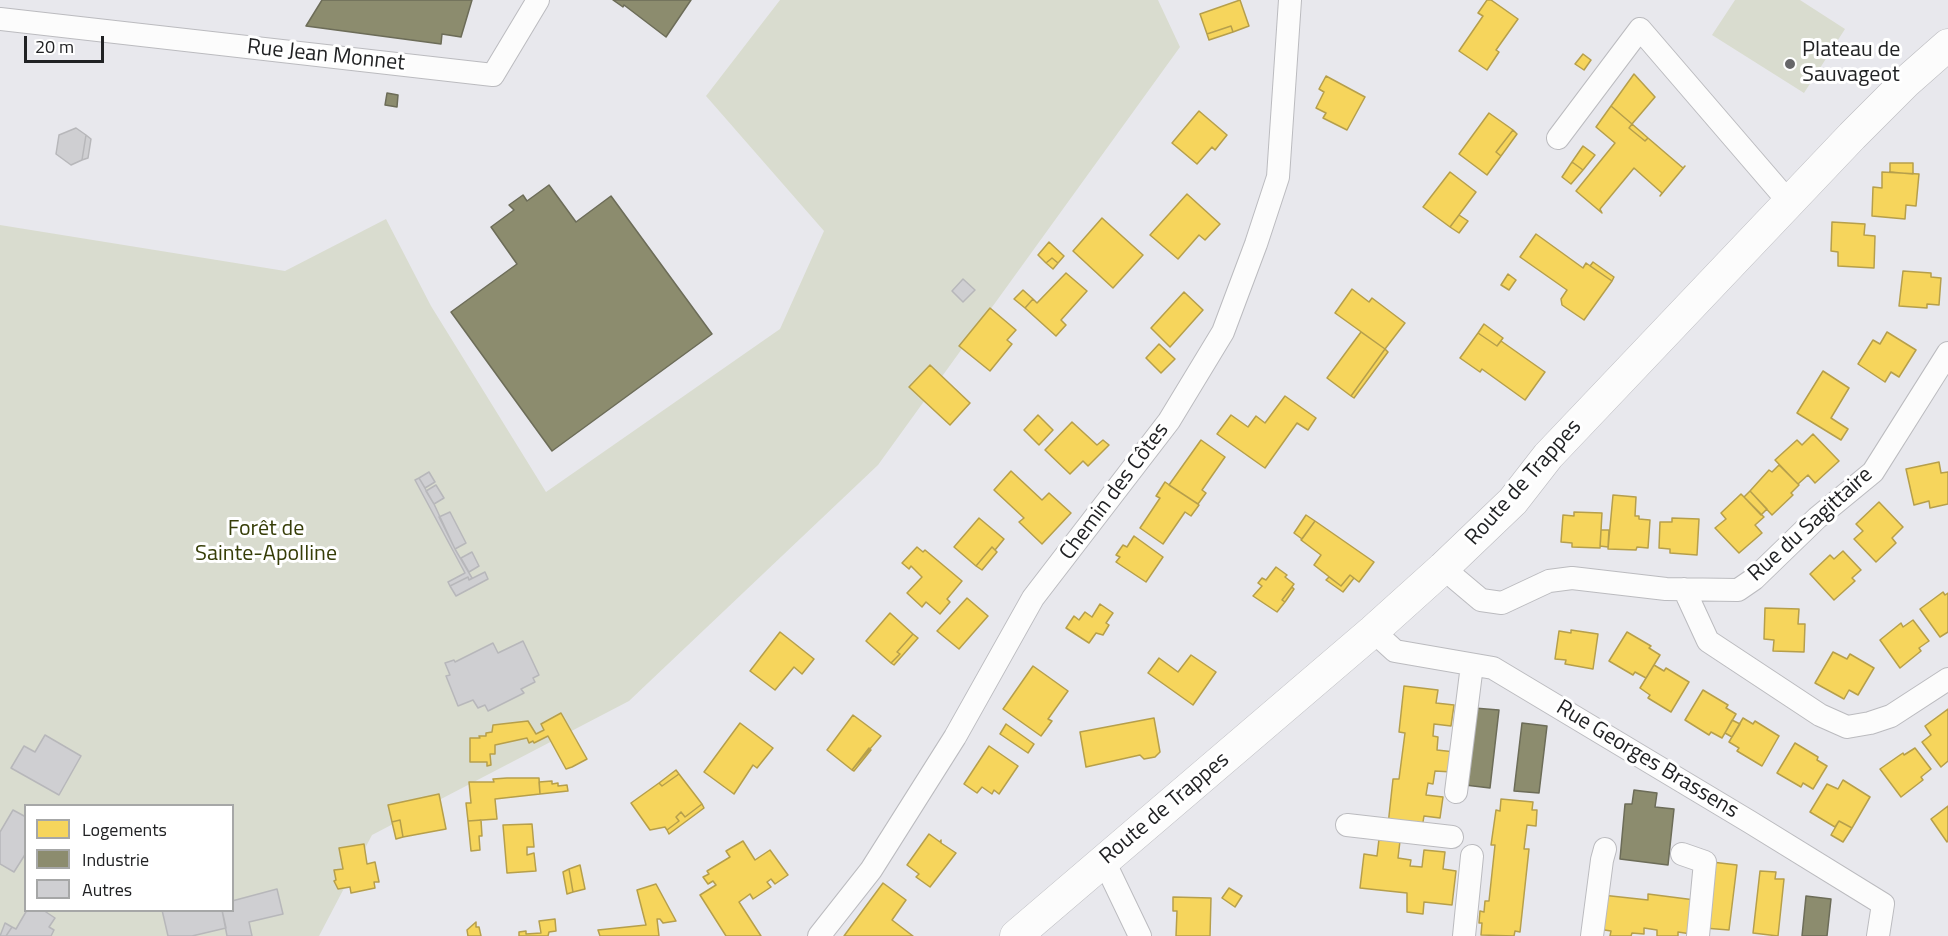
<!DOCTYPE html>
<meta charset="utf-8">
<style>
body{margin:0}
#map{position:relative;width:1948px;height:936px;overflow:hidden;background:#e8e8ed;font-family:"Titillium Web",sans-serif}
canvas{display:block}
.legend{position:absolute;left:24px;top:804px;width:210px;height:108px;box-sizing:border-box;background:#fff;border:2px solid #a6a7a7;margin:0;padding:8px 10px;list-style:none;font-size:18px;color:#212224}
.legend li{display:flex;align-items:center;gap:12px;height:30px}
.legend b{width:30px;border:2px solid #a6a7a7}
.scale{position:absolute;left:24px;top:36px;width:80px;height:27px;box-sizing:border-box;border:3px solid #212224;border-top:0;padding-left:8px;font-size:18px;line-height:21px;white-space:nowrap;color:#212224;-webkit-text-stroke:4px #fff;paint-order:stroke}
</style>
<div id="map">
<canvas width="1948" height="936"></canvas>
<ul class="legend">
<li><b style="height:16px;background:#f6d55c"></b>Logements</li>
<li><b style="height:16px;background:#8c8c6e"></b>Industrie</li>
<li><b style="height:16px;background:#cfcfd2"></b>Autres</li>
</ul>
<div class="scale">20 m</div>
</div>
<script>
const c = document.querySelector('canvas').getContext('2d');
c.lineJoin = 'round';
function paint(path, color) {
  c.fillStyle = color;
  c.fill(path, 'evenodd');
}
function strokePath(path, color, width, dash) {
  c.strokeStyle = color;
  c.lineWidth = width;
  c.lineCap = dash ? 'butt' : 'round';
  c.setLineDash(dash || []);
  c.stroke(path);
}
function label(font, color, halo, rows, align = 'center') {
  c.font = font + ' "Titillium Web",sans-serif';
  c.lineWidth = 6;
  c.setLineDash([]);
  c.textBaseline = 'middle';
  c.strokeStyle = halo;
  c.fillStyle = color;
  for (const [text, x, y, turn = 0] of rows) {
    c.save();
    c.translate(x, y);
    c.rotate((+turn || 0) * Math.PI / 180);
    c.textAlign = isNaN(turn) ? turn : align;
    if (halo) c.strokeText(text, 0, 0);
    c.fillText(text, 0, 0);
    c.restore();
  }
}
paint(new Path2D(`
 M780,0H1158L1180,47L878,465L629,701L372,835L319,936H0V225L285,271L386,219L431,306L546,492L780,329L824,231L706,96ZM26,806H232V910H26Z
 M1735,0H1800L1845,29L1804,93L1712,35Z`), '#d9dccf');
const homes = new Path2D(`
 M1240,0L1249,26L1233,32L1231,26L1207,34L1200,14Z
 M1487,0H1491L1518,19L1496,50L1499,52L1487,70L1459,51L1483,16L1478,13Z
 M1231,26L1233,32L1209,40L1207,34Z
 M1583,54L1591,60L1584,70L1575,64Z
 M1634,74L1655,97L1632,124L1611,106Z
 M1326,76L1365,97L1347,130L1323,118L1326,113L1316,108L1324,92L1319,89Z
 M1611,106L1632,124L1629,128L1645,141L1648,138L1683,168L1685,166L1660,196L1662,193L1634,168L1600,209L1602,213L1576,191L1615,143L1596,127Z
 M1199,111L1227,135L1215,150L1212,147L1197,164L1172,143Z
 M1489,113L1513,130L1496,152L1501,156L1487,175L1459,154Z
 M1632,124L1648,138L1645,141L1629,128Z
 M1513,130L1517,134L1501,156L1496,152Z
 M1583,146L1595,155L1583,170L1572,162Z
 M1572,162L1583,170L1571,184L1562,177Z
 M1890,163H1913V174L1890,172Z
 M1450,172L1476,192L1450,227L1423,207Z
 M1882,172L1919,174L1916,206L1906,205L1905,219L1872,216L1873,187L1882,188Z
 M1187,194L1220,224L1205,240L1199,235L1178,259L1150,235Z
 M1459,215L1468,221L1459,233L1450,227Z
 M1102,218L1143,255L1113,288L1073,251Z
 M1832,222L1865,224L1864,235L1875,236L1874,268L1838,266V252L1831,251Z
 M1536,234L1583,268L1586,263L1612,281L1584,320L1562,305L1561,299L1567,290L1520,257Z
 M1049,242L1064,256L1058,263L1052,258L1046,263L1038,255Z
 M1052,258L1058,263L1053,269L1046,263Z
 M1593,262L1614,277L1612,281L1590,266Z
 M1903,271L1931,273V277L1941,278L1939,305L1927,304V308L1899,306Z
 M1066,273L1087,291L1061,320L1066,325L1056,336L1025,308L1033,299L1037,303Z
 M1508,274L1516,280L1509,290L1501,285Z
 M1352,289L1369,302L1372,298L1405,323L1385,349L1335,313Z
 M1023,290L1033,299L1025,308L1014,299Z
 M1184,292L1203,310L1170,347L1151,328Z
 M990,308L1016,330L1007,340L1012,344L990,371L959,346Z
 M1484,324L1503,338L1497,346L1478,333Z
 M1361,332L1385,349L1351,396L1327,378Z
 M1887,332L1916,350L1899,377L1891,372L1885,382L1858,364L1873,340L1880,344Z
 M1478,333L1497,346L1501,341L1545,372L1525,400L1482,369L1480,372L1460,358Z
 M1159,344L1175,359L1161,373L1146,358Z
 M1385,349L1388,352L1354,398L1351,396Z
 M930,365L970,403L950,425L909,387Z
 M1823,371L1849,388L1831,418L1848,429L1841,440L1797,413Z
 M1285,396L1316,418L1308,430L1297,423L1265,468L1217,434L1231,415L1248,427L1256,416L1265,423Z
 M1038,415L1053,430L1039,445L1024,430Z
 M1072,422L1097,445L1103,440L1109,445L1088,466L1083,461L1070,474L1045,450Z
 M1813,434L1839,461L1815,483L1808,475L1798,484L1775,460L1797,440L1802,445Z
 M1201,440L1225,457L1202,490L1206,493L1198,504L1169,485Z
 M1939,462L1941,473L1948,472V504L1930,508L1929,501L1914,505L1906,469Z
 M1779,465L1799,485L1791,493L1793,495L1772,515L1750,491L1769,470L1772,472Z
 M1011,471L1042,500L1049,493L1071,513L1042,544L1019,522L1024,518L994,490Z
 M1165,482L1199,505L1191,516L1185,512L1163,544L1140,528L1160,498L1156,496Z
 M1750,491L1767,509L1761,515L1744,497Z
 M1741,494L1764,517L1755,525L1762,533L1739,553L1715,528L1726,519L1721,513Z
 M1613,495L1636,497L1635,516H1639V519L1650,520L1648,548L1637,547L1636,550L1608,549Z
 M1879,502L1903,527L1892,538L1896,543L1876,562L1854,539L1863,531L1856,524Z
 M1574,512L1602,513L1600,548L1572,547V543L1561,542L1563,515L1574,516Z
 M1306,515L1315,521L1302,539L1294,533Z
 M979,518L1004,539L995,550L992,547L976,566L954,547Z
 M1672,518L1699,519L1697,555L1670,553V549L1659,548L1660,522H1672Z
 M1315,521L1374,562L1359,582L1350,575L1341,586L1314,565L1321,555L1301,540Z
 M1601,530H1609L1608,547L1600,546Z
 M1134,536L1163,557L1146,582L1116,562L1120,557L1116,555L1123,545L1127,547Z
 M917,547L923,552L925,550L962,581L947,599L950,602L940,614L926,602L922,607L907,593L922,577L911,566L909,569L902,563Z
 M992,547L997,552L982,570L976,566Z
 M1843,551L1861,570L1852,578L1855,581L1834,600L1810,574L1830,555L1834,559Z
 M1276,567L1287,575L1285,577L1294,584L1282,600L1285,602L1277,612L1253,596L1262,586L1258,583L1262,578L1266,580Z
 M1350,575L1354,578L1343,592L1326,580L1329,577L1341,586Z
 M1292,587L1294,589L1285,602L1282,600Z
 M1943,592L1945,595L1948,593V632L1940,637L1920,609Z
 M967,598L988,616L959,649L937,631Z
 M1100,604L1113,613L1106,623L1109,625L1103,635L1096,633L1089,643L1066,628L1074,616L1079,620L1085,612L1092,617Z
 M1765,608L1799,609L1798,624H1805L1804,652L1773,651L1774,640L1764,639Z
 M890,613L913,634L897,652L900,654L891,663L866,641Z
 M1913,620L1929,641L1919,648L1921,651L1900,668L1880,640L1901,623L1903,627Z
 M1571,630L1598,634L1593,669L1565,664L1566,660L1555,659L1559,631L1571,633Z
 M780,632L814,659L802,674L794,667L775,690L750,671Z
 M1627,632L1651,646L1649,648L1660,655L1646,678L1635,672L1633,675L1609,661Z
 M913,634L918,638L894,665L891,663L900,654L897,652Z
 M1833,652L1847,659L1850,654L1874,668L1858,695L1849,690L1844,699L1815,683Z
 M1191,655L1216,672L1193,705L1148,673L1159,658L1178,672Z
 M1654,665L1664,671L1666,668L1689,682L1671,712L1648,698L1650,695L1640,688Z
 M1033,666L1068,691L1048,719L1052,721L1041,736L1003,709Z
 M1404,686L1438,690L1436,703L1454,705L1451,726L1434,724L1433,736L1438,737L1437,750L1455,752L1452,772L1435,771L1433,784L1428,783L1426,795L1443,797L1440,818L1424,816L1422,828L1388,825L1393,779H1399L1405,733L1399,732Z
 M1703,690L1728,705L1726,708L1736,714L1722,738L1711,732L1709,735L1685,720Z
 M1948,709V761L1941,767L1922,742L1931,735L1925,726Z
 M561,713L587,759L572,767L566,769L548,736L534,743L533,741L529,743L527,738L495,745V754H490L491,765L487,766V762H470V738H480L479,736H486V733L492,732L493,725L528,721L536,734L544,730L541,724Z
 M853,715L881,736L852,770L827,750Z
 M1154,718L1160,752L1155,757L1144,759L1140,755L1086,767L1080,732Z
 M1743,718L1753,724L1755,721L1779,736L1762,766L1737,751L1739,748L1729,742Z
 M1732,720L1740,724L1732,737L1725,733Z
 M740,723L773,748L757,768L753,765L734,794L704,772Z
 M1006,724L1034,744L1028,753L1000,734Z
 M1795,743L1818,757L1817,760L1827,766L1813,789L1803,783L1801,787L1777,773Z
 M989,746L1018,766L999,794L994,790L992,794L982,787L977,793L964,784Z
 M869,748L871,750L854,771L852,770Z
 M1915,748L1931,769L1921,777L1923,780L1901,797L1880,769L1900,755L1903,753L1904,755Z
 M676,770L679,774L662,786L659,783Z
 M679,774L702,804L685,817L681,812L676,817L679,821L667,830L665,827L650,830L631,803L659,783L662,786Z
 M507,778H539L540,794L495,799L497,819L468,821L466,803H471L469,782H494L493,779Z
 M1843,780L1870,797L1852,828L1839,821L1835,827L1810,812L1827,784L1838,789Z
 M552,781V784L558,783V786L567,785L568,791L540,794L539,782Z
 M439,794L446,829L403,837L400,820L392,822L388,805Z
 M1501,799L1533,802L1532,810H1537L1536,826L1527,825L1524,849H1529L1520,932L1515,931L1514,936L1481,935L1482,923H1479L1480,911L1484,912L1485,901H1489L1495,845H1491L1496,810L1500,811Z
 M702,804L704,808L669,834L667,830L679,821L676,817L681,812L685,817Z
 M1948,806V841L1947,842L1931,819Z
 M400,820L403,837L396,839L392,822Z
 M481,820L482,836H479L480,850L471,851L468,821Z
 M1839,821L1852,828L1843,842L1831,835Z
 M532,824L534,847H527V855L534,853L536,871L507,873L503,825Z
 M929,834L940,842L941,840V843L956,853L930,887L916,877L919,874L907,865Z
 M1379,839L1400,841L1398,858L1411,860L1410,866L1422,867L1424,850L1445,852L1443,869L1456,871L1452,905L1424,902L1423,914L1407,912V893L1360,888L1364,854L1377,856Z
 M743,841L755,860L770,850L788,875L775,884L771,879L767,882L771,887L753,899L750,894L739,902L761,936H726L700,895L716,885L713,881L708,884L703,877L709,874L707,871L730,857L726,851Z
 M364,844L367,864L375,862L379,882H374L375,888L351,893L350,887L338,889L334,881L336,880L334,870L343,869L339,848Z
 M1712,862L1737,865L1729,930L1704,928Z
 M580,865L585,889L573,892L569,869Z
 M569,869L573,892L567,894L563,872Z
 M1760,871L1776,872L1775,879H1784L1778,936L1753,933Z
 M883,883L906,900L892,920L913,936H844Z
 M656,884L676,921L663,923L660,919H657L659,936H600L598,930L646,925L637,890Z
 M1229,888L1242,896L1235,907L1222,898Z
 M1648,894L1695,900L1691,934L1678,932V936H1657V930L1644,928V934L1632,933L1631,936H1610L1611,931L1598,929L1602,895L1648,900Z
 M1173,897L1211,898L1210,936H1176L1177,911H1173Z
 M555,919L556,931L549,932L548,936H519V932L526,931V934L541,933L539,921Z
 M476,922V927H479L481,936H468L467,930Z`);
paint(homes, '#f6d55c');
strokePath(homes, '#b69f4b', 1.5);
const industry = new Path2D(`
 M322,0H472L461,37L442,34L441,44L306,26Z
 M613,0H691L666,37L624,5L623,7Z
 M387,93L398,95L397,107L385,105Z
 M549,185L576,222L611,196L712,334L552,451L451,312L517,264L491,227L514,210L509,205L523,195L527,201Z
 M1474,708L1499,710L1490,788L1465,785Z
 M1522,723L1547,726L1539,793L1514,791Z
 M1634,790L1657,793L1655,807L1674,809L1668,865L1620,859L1625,804H1632Z
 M1806,896L1831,899L1827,936H1802Z`);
paint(industry, '#8c8c6e');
strokePath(industry, '#6c6c58', 1.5);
const building = new Path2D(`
 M76,128L86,135L82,160L71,165L56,154L59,135Z
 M86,135L91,139L88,158L82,160Z
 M963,279L975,290L963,302L952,291Z
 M429,472L435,482L425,488L419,478Z
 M419,478L434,504L455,549L472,578L469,580L468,577L450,586L448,582L465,573L415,480Z
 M436,485L444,498L434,504L426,491Z
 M450,512L466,543L455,549L439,517Z
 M472,552L479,566L469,572L461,558Z
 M485,572L488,579L456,596L450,586L468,577L469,580Z
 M523,641L539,675L533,678L535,682L521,689L524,693L488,711L485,705L478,708L473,700L458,706L446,676L450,675L445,663L454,660L455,662L493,643L498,653Z
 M45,735L81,756L59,795L11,768L24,746L35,752Z
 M13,810L26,817V853L14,872L0,864V832Z
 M277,889L283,914L249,922L252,936H227L222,910H232V901Z
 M27,910H43L55,918L49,927L54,930L51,936H6L12,927L16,929Z
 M162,910H222L226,928L192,936H168Z
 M5,923L12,927L6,936H0Z`);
paint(building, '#cfcfd2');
strokePath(building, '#b7b7ba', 1.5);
const street = new Path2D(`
 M0,19L493,75L538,0
 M1558,138L1640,29L1788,201
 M1443,568L1481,600L1502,603L1549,581L1572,578L1666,589L1738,590L1754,579L1817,518L1873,472L1948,353
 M1684,589L1708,641L1820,715L1847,727L1870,723L1891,716L1948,679
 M1373,631L1395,651L1493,668L1750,822L1883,904L1878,936
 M1456,792L1472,665
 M1347,825L1452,837
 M1682,854L1705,862L1698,936
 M1104,861L1140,936
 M819,936L871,870L955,737L1033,598L1169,421L1223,332L1256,244L1278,177L1290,0
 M1464,936L1472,856
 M1592,936L1602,860L1605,849`);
const secondary = new Path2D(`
 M1016,936L1373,631L1443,568L1513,501L1548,456L1852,136L1906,82L1948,45`);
strokePath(street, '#bbbbbf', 24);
strokePath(secondary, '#bbbbbf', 33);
strokePath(street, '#fcfcfc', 22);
strokePath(secondary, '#fcfcfc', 32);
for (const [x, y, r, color] of [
 [1790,64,6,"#67676a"]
]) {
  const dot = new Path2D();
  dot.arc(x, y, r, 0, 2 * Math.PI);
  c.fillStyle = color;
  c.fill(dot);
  strokePath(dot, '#fff', 2);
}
label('22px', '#212224', '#fff', [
 ["Plateau de",1802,51],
 ["Sauvageot",1802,76]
], 'left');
label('22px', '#212224', '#fff', [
 ["Rue Jean Monnet",326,56,6],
 ["Route de Trappes",1524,483,-48],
 ["Chemin des Côtes",1115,492,-53],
 ["Rue du Sagittaire",1811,525,-42],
 ["Rue Georges Brassens",1647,760,31],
 ["Route de Trappes",1165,809,-40]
]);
label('22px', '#363d07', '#fff', [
 ["Forêt de",266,530],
 ["Sainte-Apolline",266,555]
]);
</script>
